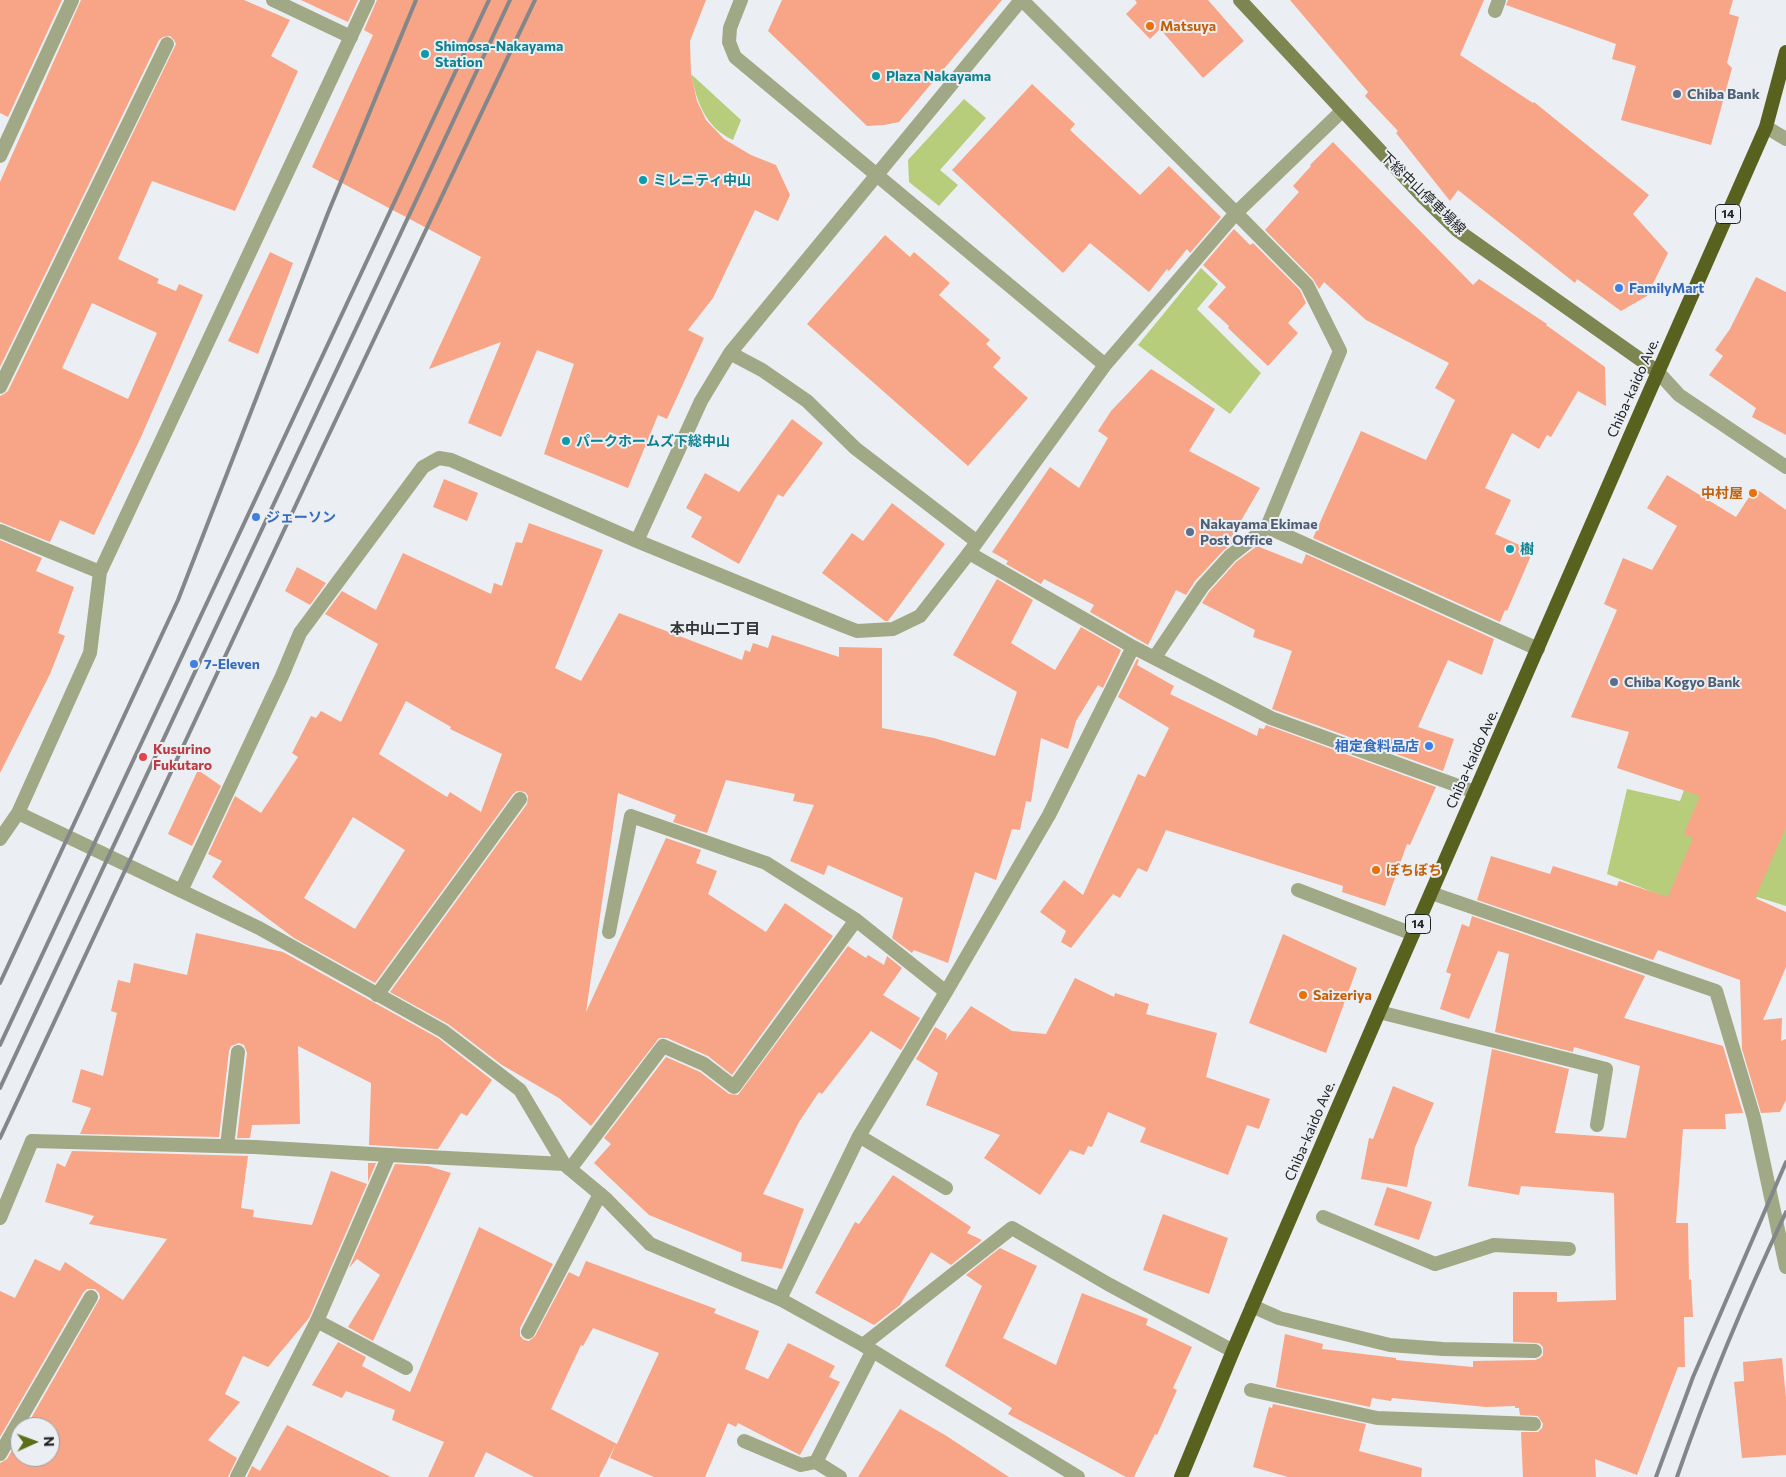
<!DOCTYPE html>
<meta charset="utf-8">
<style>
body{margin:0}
#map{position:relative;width:1786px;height:1477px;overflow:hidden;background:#ebeff3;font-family:Commissioner,sans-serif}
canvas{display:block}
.north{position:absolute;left:10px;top:1417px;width:50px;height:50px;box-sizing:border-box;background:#ebeff3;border:1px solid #9a9da0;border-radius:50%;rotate:88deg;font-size:14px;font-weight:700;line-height:20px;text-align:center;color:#202223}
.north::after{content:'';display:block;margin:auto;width:18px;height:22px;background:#5d6d18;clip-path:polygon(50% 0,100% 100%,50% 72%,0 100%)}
</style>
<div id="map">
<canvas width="1786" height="1477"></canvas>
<div class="north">N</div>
</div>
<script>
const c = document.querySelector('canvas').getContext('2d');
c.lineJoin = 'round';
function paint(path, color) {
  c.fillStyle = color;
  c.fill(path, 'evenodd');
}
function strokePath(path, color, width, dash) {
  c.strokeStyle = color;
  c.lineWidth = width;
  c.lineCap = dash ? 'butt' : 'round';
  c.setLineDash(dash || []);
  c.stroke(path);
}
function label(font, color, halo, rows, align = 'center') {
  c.font = font + ' Commissioner,"Noto Sans JP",sans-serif';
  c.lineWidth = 4;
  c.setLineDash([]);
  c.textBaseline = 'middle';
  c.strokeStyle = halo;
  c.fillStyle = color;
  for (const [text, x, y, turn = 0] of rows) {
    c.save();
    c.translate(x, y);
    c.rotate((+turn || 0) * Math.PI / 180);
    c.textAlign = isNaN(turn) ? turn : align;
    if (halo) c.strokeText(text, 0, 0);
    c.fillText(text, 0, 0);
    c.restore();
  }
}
paint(new Path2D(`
 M691,74L741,120L733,140C705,127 697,102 691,74Z
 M964,99L986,118L940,170L958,185L939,206L909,182L908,160Z
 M1201,268L1218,284L1197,309L1261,373L1230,414L1138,345Z
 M1707,727L1786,782V906L1757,897L1743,928L1607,874L1627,789L1680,801Z`), '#b7cd7c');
paint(new Path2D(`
 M0,0H62L8,117L0,113Z
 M81,0H244L290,20L271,56L298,71L235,211L152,181L118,259L159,279L157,283L176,291L179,284L203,295L141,437L94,535L60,520L50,542L0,522V396L4,394L8,391L176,44L174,40L170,36L163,37L159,40L0,367V182ZM92,303L157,333L128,399L62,368Z
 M301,0H358L348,22Z
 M377,0H706L690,41L691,74L697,101L706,120L724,139L751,155L776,165L790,195L778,221L755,210L713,298L688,330L704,338L667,419L658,415L628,488L544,454L574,364L537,350L501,437L468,423L501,342L429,369L481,257L312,167L373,35L364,30Z
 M782,0H1002L899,122L884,125L867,126L768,31Z
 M1135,0H1208L1244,41L1203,78L1160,29L1150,39L1126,14L1137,3Z
 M1290,0H1484L1460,55L1533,103L1534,102L1649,195L1633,214L1668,253L1647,296L1621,311L1577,279L1575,283L1458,190L1450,201L1396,133L1398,131L1365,96L1368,92Z
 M1508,0H1733L1729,14L1739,17L1727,63L1732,68L1711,145L1621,120L1636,66L1612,59L1616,44L1506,5Z
 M1032,84L1075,124L1070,130L1140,195L1169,166L1221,217L1190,253L1187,249L1169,271L1167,269L1149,292L1090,243L1063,273L952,170Z
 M1333,142L1473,285L1479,279L1547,324L1546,325L1605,367L1606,406L1578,391L1551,437L1547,435L1539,449L1512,433L1485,488L1511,500L1495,534L1533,551L1507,611L1505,610L1500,622L1313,538L1361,431L1426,460L1455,400L1435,388L1449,363L1366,320L1324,282L1319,289L1313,279L1265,230L1299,192L1293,186L1311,166L1310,165Z
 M1234,229L1250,245L1253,243L1300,290L1306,303L1288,323L1298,333L1268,366L1228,328L1229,326L1208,307L1226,287L1203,265Z
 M885,235L910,257L914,252L950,283L939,295L990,340L986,344L1001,358L993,367L1028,398L968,466L807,324Z
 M270,252L293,263L258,354L228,341Z
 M1756,277L1786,292V435L1752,417L1756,408L1709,375L1723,356L1715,350L1730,329Z
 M1151,369L1215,409L1189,451L1260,488L1232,536L1238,539L1224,550L1195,581L1186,595L1176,590L1148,645L1090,612L1094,605L1044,579L1041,584L1006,564L1008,561L992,552L1050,467L1079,488L1108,438L1098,431L1111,411Z
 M792,419L823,443L783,497L778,494L739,564L691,537L702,517L686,508L705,473L739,492Z
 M1667,475L1736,517L1755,488L1786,510V827L1755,898L1786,912V967L1763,1020L1782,1018L1781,1041L1786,1039V1100L1780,1112L1761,1113L1742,1049L1740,980L1658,950L1653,960L1477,900L1491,856L1550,874L1553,866L1617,886L1619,881L1668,897L1693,838L1684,834L1700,796L1617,768L1629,732L1571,717L1617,610L1604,604L1623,558L1652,570L1677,526L1647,508Z
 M444,479L478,493L467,521L433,507Z
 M892,503L945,544L888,621H885L822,573L852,533L863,541Z
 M529,523L603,550L555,668L581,681L619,613L742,660L745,650L750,652L753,643L768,648L772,635L839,657V647L882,648V728L934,738L995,756L1017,692L953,655L997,579L1033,600L1011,643L1055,670L1081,627L1121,650L1103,688L1098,685L1076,721L1068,749L1041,738L1031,802L1026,801L1020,830L1012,829L996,880L975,872L948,963L914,950L912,953L892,938L903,898L828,865L824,875L790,861L814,805L793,801L795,794L726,780L707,833L673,822L676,815L618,793L586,1012L666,838L701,850L696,863L717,871L708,894L766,932L785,903L833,936L732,1075L708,1056L667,1038H659L591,1126L559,1098L502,1065L448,1024L390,992L527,804L528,796L525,792L517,791L513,794L375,983L294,938L212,877L222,861L208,854L235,796L261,813L298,757L292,753L311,716L316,718L321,711L341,722L378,644L325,614L342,591L376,610L403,553L491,594L494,583L502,586L516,542L522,543ZM406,701L451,727L450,729L502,754L481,812L450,792L447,797L379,754ZM353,817L405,850L355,929L304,898Z
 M0,540L42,558L36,571L74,587L58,633L65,636L50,674L0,773Z
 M1257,546L1302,564L1306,554L1494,639L1482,675L1448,660L1418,727L1454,739L1443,771L1272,709L1292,651L1253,637L1255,630L1202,603L1209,592L1236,562Z
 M297,567L326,583L310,605L285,591Z
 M1137,659L1139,660L1137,665L1174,686L1170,694L1257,736L1259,728L1264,729L1266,725L1436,787L1410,845L1407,844L1385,906L1342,892L1343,886L1166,830L1147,872L1138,868L1120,898L1113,894L1071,948L1061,942L1066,931L1040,912L1064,880L1083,895L1138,774L1145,777L1169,728L1118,697Z
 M198,770L221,786L192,846L168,834Z
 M1472,916L1645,976L1624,1018L1723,1046L1743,1113L1725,1114L1726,1129H1683L1676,1223H1688L1689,1280L1691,1279L1693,1317H1684L1685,1367H1678L1637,1475L1595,1459L1596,1477H1523L1521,1432H1538L1542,1428L1543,1424L1538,1416L1520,1415L1519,1408H1515V1406L1486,1407L1392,1398L1391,1401L1372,1398L1370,1407L1276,1387L1285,1334L1323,1344L1322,1349L1396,1358V1360L1473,1367V1361L1535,1360L1540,1358L1543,1355V1347L1539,1343L1513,1342V1292H1557V1302L1616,1300L1614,1193L1521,1186L1519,1195L1468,1186L1492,1049L1569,1069L1555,1133L1626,1138L1640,1066L1574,1047L1573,1052L1495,1032L1509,954L1498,951L1469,1019L1440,1009L1451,974L1446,972L1462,924L1469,927Z
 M196,933L283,952L438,1038L492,1080L467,1116L461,1113L438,1149L369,1145L371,1083L298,1046L300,1124L252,1125L250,1138H237L247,1053L244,1045L239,1043L231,1046L229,1051L219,1137L80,1134L91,1108L72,1102L81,1069L103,1076L117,1013L111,1011L118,980L130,983L134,963L187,975Z
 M1283,934L1357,968L1326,1053L1249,1023Z
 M848,946L866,958L868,955L884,965L887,956L902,968L883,995L920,1018L901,1050L871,1031L822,1094L819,1092L799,1122L763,1194L804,1209L782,1269L741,1261L742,1253L649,1215L594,1163L611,1144L604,1138L666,1057L700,1072L729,1094L738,1095Z
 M1075,978L1114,997L1115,993L1149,1004L1146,1014L1217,1033L1206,1077L1270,1099L1259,1129L1247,1125L1228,1175L1140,1142L1146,1128L1108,1112L1092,1147L1088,1146L1084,1155L1070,1150L1040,1195L984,1158L1000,1135L926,1105L938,1073L916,1059L935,1027L947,1034L945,1041L971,1006L1012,1031L1046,1034Z
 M1393,1086L1434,1103L1415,1147L1407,1187L1361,1179L1369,1138L1373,1139Z
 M72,1151L248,1156L241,1208L254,1210L253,1217L312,1225L331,1171L367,1184L309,1318L268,1367L243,1356L225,1394L240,1402L208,1440L237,1458L228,1477H0V1463L7,1459L20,1437V1457H50V1427H26L100,1298L99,1293L95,1289H87L83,1293L0,1437V1291L15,1298L35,1259L60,1271L65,1262L123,1300L167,1239L89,1224L94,1216L45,1202L57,1163L65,1167Z
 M368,1163H376L368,1182Z
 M395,1164L428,1166L451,1173L373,1341L348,1327L380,1275L357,1259L349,1268Z
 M893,1175L971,1227L967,1233L982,1240L951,1265L931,1252L900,1305L874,1325L815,1293L855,1222L859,1224Z
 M1387,1187L1432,1202L1419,1240L1374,1225Z
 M1163,1214L1228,1238L1209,1294L1143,1270Z
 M479,1227L553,1264L520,1328V1336L524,1340L529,1341L535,1336L569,1272L579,1277L586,1261L716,1309L714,1313L759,1331L745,1369L768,1379L788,1343L807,1352L835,1366L829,1377L840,1382L800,1455L738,1423L736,1427L728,1423L705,1477H654L610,1458L616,1444L599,1477H534L486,1452L474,1477H428L444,1442L392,1420L395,1410L346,1391L342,1398L312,1385L338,1342L366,1357L362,1366L410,1392ZM593,1328L659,1353L617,1444L551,1409L581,1345L583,1346Z
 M1000,1248L1037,1266L1003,1338L1056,1365L1082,1293L1148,1319L1146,1325L1192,1347L1173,1388L1177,1390L1157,1435L1155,1434L1134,1477H1126L1008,1414L1012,1408L945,1366L982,1286L966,1275Z
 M1782,1358L1786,1398V1455L1742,1458L1734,1382L1744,1381L1743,1362Z
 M1273,1404L1366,1424L1359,1451L1422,1468L1421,1477H1288L1253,1467L1269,1407L1272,1408Z
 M900,1409L945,1435L1009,1477H858Z
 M287,1425L391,1477H247L252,1466L260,1471Z`), '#f8a486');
strokePath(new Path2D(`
 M273,0L351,37
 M1495,11L1499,0
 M0,156L72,0
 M1236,213L1307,285L1340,351L1267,527
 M0,387L167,44
 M969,553L1133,647L1271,718L1475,792
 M1155,657L1202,587L1230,556L1267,527L1538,649
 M1298,890L1413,934
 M609,932L631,816L766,863L856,920
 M377,995L520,799
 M859,1136L946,1188
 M32,1141L255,1147L389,1155
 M227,1146L238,1052
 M570,1169L663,1046L704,1064L734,1087L856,920L946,992
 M1323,1217L1435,1264L1494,1245L1569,1249
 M780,1299L859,1136L946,992L1049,815L1133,647
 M317,1321L406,1368
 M528,1332L600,1194
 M863,1345L1012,1228L1108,1284L1233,1351
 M1251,1390L1377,1418L1534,1424
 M744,1441L801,1465L816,1462
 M0,1454L91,1297
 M840,1477L816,1462L872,1352`), '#a1a885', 14);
strokePath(new Path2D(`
 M741,0L730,28L729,42L735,57L1105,365
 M1022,0L1236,213
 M1766,127L1786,139
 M730,353L762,370L807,401L855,448L976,541
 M1658,372L1679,395L1786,467
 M0,531L100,572
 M637,541L701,401L730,353L1021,0
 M18,813L259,928L443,1031L520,1090L564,1164L606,1199L650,1244L780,1299L863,1345L1078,1477
 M0,839L18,813L90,653L100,572L368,0
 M181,891L282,676L300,633L423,467L439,458L451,460L637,541L844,626L857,631L893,629L920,616L969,553L1105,365L1236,213L1342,111
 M1431,893L1716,991L1754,1118L1786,1267
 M1379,1012L1606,1069L1597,1125
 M0,1218L32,1141
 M1252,1306L1279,1318L1390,1345L1443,1349L1535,1351
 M237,1477L317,1321L389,1155L564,1164`), '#a1a885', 14);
strokePath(new Path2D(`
 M1240,0L1423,197L1457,230L1658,372`), '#7d8551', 14);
strokePath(new Path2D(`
 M1181,1477L1233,1351L1379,1012L1644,404L1766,127L1786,52`), '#58611e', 14);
strokePath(new Path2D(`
 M0,983L178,600L328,213L416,0
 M0,1045L489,0
 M0,1088L510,0
 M0,1138L322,449L535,0
 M1656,1477L1693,1377L1786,1162
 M1677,1477C1708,1387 1745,1298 1786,1212`), '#84878a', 4);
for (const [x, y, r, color] of [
 [1150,26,5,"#e8710a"],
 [425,54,5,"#0f9aa8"],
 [876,76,5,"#0f9aa8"],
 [1677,94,5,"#5c6f8a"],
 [643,180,5,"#0f9aa8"],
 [1619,288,5,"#3f7fe0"],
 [566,441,5,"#0f9aa8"],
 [1753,493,5,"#e8710a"],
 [256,517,5,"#3f7fe0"],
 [1190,532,5,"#5c6f8a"],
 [1510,549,5,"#0f9aa8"],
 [194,664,5,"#3f7fe0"],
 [1614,682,5,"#5c6f8a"],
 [1429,746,5,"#3f7fe0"],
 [143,757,5,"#e0444e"],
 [1376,870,5,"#e8710a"],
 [1303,995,5,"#e8710a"]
]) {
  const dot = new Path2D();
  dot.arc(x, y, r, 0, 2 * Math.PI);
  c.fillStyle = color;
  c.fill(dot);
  strokePath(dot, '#ebeff3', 2);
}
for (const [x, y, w] of [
 [1728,214,25],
 [1418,924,25]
]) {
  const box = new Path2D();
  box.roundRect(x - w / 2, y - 9.5, w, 19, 4);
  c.fillStyle = '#ebeff3';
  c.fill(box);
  strokePath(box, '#202223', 1);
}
label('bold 12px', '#202223', null, [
 ["14",1728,214],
 ["14",1418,924]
]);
label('bold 14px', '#c56008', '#ebeff3', [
 ["Matsuya",1160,26],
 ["中村屋",1743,493,"right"],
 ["ぼちぼち",1386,870],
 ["Saizeriya",1313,995]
], 'left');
label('bold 14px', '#0d838f', '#ebeff3', [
 ["Shimosa-Nakayama",435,46],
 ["Station",435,62],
 ["Plaza Nakayama",886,76],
 ["ミレニティ中山",653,180],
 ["パークホームズ下総中山",576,441],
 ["樹",1520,549]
], 'left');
label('bold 14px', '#4e5e75', '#ebeff3', [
 ["Chiba Bank",1687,94],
 ["Nakayama Ekimae",1200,524],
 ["Post Office",1200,540],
 ["Chiba Kogyo Bank",1624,682]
], 'left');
label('14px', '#202223', '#ebeff3', [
 ["下総中山停車場線",1423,193,44],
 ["Chiba-kaido Ave.",1633,388,-66],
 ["Chiba-kaido Ave.",1472,759,-66],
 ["Chiba-kaido Ave.",1310,1131,-67]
]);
label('bold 14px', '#366cbe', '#ebeff3', [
 ["FamilyMart",1629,288],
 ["ジェーソン",266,517],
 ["7-Eleven",204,664],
 ["相定食料品店",1419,746,"right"]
], 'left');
label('bold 14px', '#be3a42', '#ebeff3', [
 ["Kusurino",153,749],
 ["Fukutaro",153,765]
], 'left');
label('bold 15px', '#35383b', '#ebeff3', [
 ["本中山二丁目",715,629]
]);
</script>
